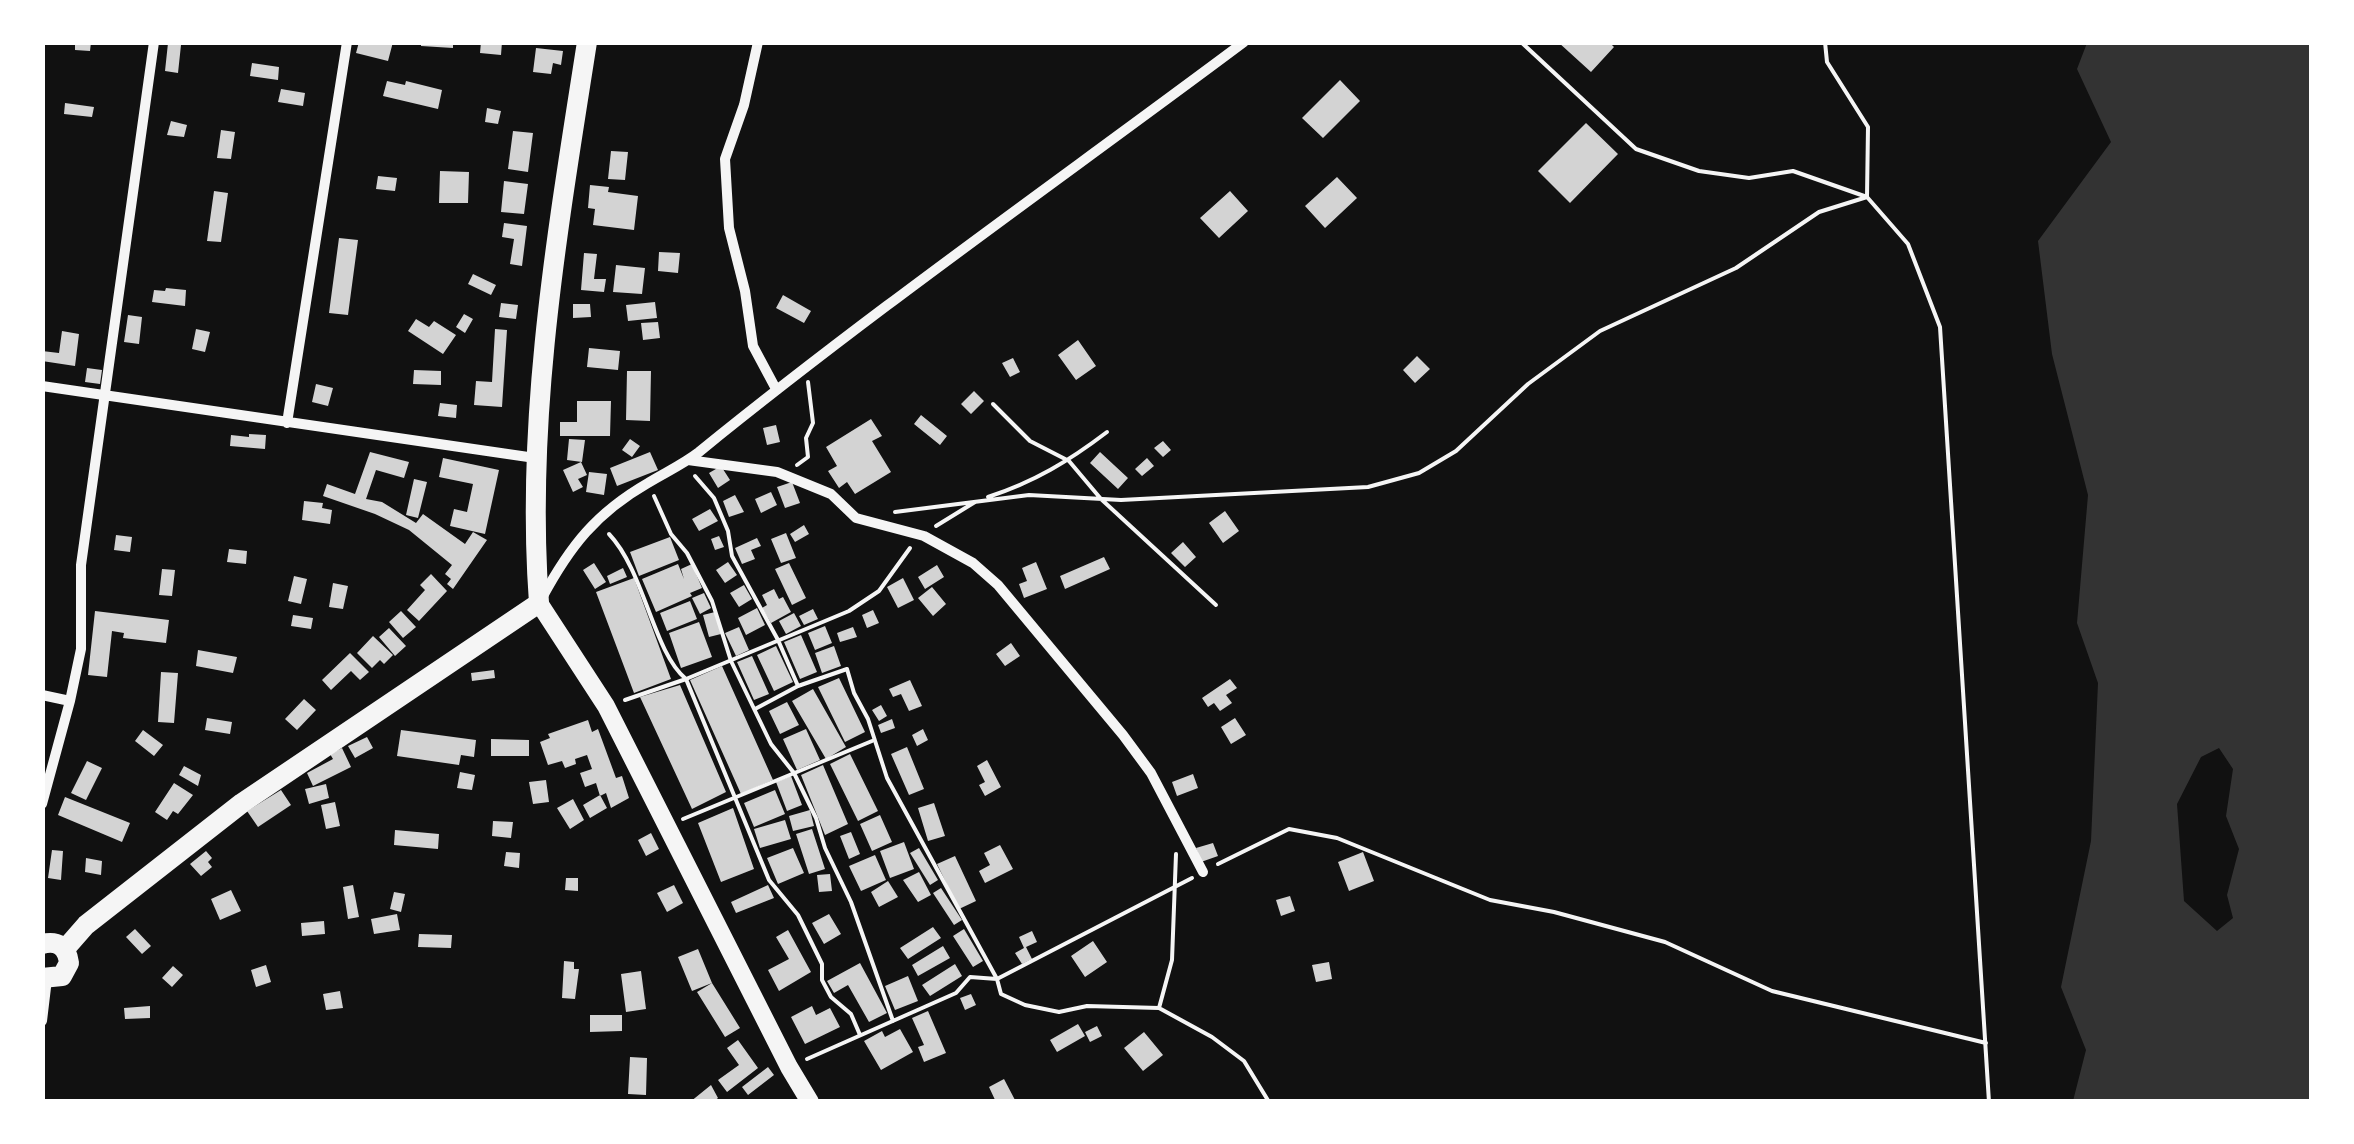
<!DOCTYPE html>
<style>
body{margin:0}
#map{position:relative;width:2354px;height:1144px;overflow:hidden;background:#111;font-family:"Libre Baskerville",serif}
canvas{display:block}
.frame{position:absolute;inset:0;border:45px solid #fff;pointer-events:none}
</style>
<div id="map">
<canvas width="2354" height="1144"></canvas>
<div class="frame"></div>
</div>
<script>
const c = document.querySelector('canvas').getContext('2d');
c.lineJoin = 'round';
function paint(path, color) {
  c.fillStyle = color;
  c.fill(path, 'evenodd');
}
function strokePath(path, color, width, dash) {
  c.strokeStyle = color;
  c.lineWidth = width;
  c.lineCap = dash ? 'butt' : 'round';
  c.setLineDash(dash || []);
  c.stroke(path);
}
paint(new Path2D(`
 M2087,43H2311V1101H2073L2086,1050L2061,987L2091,841L2098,683L2077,623L2088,495L2052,354L2038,241L2111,142L2077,69ZM2219,748L2233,769L2226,816L2239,849L2227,895L2233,918L2217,931L2184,901L2177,804L2201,757Z`), '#333');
paint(new Path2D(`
 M75,42H91L90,51L75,50Z
 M359,42H393L388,61L356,53Z
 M421,42H453V48L421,46Z
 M481,42H502L501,55L480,53Z
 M1558,42H1609L1614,47L1591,72Z
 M168,43L181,45L178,73L165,71Z
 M536,48L563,51L561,65L553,63L551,74L533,72Z
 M252,63L279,67L278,80L250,76Z
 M1340,80L1360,101L1323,138L1302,118Z
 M387,81L405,85L406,81L442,90L438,109L383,96Z
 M281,89L305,93L303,106L278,102Z
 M65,103L94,107L92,117L64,114Z
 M487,108L501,111L498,124L485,122Z
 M171,121L187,125L184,137L167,135Z
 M1586,123L1618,154L1570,203L1538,171Z
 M221,130L235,132L231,159L217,158Z
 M513,131L533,133L528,172L508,169Z
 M611,151L628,152L625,180L608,179Z
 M440,171L469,172L468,203H439Z
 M378,176L397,178L395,191L376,189Z
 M1337,177L1357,198L1325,228L1305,206Z
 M504,181L528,184L524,214L501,212Z
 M590,185L609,187L608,192L638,196L634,230L593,225L595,209L588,208Z
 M214,191L228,193L221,242L207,241Z
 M1230,191L1248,211L1219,238L1200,218Z
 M504,223L527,226L522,266L510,264L514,239L502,237Z
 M339,238L358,240L348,315L329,313Z
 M659,252L680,253L678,273L658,271Z
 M584,253L597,254L594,279H606L604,292L581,290Z
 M616,265L645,268L642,294L613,292Z
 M473,274L496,285L491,295L468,284Z
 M166,288L186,290L185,306L152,302L154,290L165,291Z
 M783,295L811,311L804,323L776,308Z
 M655,302L657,318L628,321L626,305Z
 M501,303L518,305L516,319L499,317Z
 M573,304H590L591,317L573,318Z
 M464,314L473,319L465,333L456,327Z
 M128,315L142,317L139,344L124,342Z
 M416,319L429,327L434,321L456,335L443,354L408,331Z
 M658,322L660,338L643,340L641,323Z
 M196,329L210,332L205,352L192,349Z
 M495,329L507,330L502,407L474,405L476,381L492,382Z
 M62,331L79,334L75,366L42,361V351L59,353Z
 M1078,340L1096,366L1076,380L1058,355Z
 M589,348L620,351L618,370L587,367Z
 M1417,356L1430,369L1415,383L1403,370Z
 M1013,358L1020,372L1010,377L1002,363Z
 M87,368L102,370L100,384L85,382Z
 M414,370L441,371V385L413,384Z
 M627,371H651L650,421L626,420Z
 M316,384L333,388L328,406L312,402Z
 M974,391L984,401L971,414L961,404Z
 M577,401H611L610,436H560V422H577Z
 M440,403L457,405L456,418L438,416Z
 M921,415L947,436L940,445L914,424Z
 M871,419L882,436L872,441L891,472L855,494L847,482L839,488L828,471L837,466L826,447Z
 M776,425L780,442L767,445L763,428Z
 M249,434L266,435L265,449L230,446L231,435L249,437Z
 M569,439L585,440L582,462L567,460Z
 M630,439L640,446L632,457L622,450Z
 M1163,441L1171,450L1163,457L1154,448Z
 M370,452L409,462L404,478L376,470L366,499L382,502L416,523L423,514L465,544L473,532L487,540L453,589L447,584L451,579L445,574L452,565L409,530L375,514L323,496L327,484L355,494Z
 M650,452L658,470L617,486L610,468Z
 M1100,452L1128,478L1118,489L1090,463Z
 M443,458L499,470L485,534L450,526L454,509L467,512L473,484L439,477Z
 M1147,458L1154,466L1142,476L1135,469Z
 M581,462L587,475L578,479L583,487L573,492L563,470Z
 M721,466L730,480L718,488L709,473Z
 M589,472L607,474L604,495L586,492Z
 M414,479L427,482L418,518L406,515Z
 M792,482L800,503L785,508L777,487Z
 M771,492L777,505L761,513L755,499Z
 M735,495L744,512L729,517L723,501Z
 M304,501L323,503L322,508L332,510L330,524L302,520Z
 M710,509L718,521L699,531L692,519Z
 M1225,511L1239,531L1223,543L1209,523Z
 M804,525L809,534L795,542L790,534Z
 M786,533L796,558L781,563L771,539Z
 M116,535L132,537L130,552L114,550Z
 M719,536L724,547L715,550L711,539Z
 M670,537L679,560L639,576L630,552Z
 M757,538L761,546L751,550L755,559L742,564L735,548Z
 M1183,542L1196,557L1185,567L1171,553Z
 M229,549L247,551L246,564L227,562Z
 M1104,557L1110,569L1065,589L1060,576Z
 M728,562L737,575L725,583L716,570Z
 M1036,562L1047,589L1024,598L1019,584L1027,581L1022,568Z
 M594,563L606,582L595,589L583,570Z
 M789,563L806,598L792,605L775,569Z
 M678,564L684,579L681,569L692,564L702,588L690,593L692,596L656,612L642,579Z
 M937,565L944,577L925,589L918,577Z
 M623,568L627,577L610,584L607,576Z
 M162,569L175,570L172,596L159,595Z
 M431,574L447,591L419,621L407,610L425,590L420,585Z
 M294,576L307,579L301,604L288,601Z
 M634,578L671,679L634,693L596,592Z
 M903,578L914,600L898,608L887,587Z
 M333,583L348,586L343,609L329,607Z
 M744,585L752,599L739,607L730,593Z
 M932,587L946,604L933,616L918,598Z
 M774,589L779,599L783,597L791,612L771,623L762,608L767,605L762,595Z
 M704,593L711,608L700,614L692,598Z
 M690,601L697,619L667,631L660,613Z
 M757,608L765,625L746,635L738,618Z
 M813,609L818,619L804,625L799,616Z
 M873,610L879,623L867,628L862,615Z
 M95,611L169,620L166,643L123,638L124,633L112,631L107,677L88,675Z
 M401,611L416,627L403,638L389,622Z
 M715,612L721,634L709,637L703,615Z
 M794,613L801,626L786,634L779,621Z
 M293,615L313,618L311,629L291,626Z
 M699,622L712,657L681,668L669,633Z
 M825,626L832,643L815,650L808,633Z
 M739,627L749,650L736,656L725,633Z
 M853,627L857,637L840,642L837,633Z
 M389,628L406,646L395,656L379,637Z
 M801,635L817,672L800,679L784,642Z
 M373,636L393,655L384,664L380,660L372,668L357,653Z
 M1011,643L1020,656L1005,666L996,654Z
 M776,646L793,682L774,691L757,655Z
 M834,646L841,666L822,673L815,653Z
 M198,650L237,657L233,673L196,666Z
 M350,653L369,672L360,680L351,671L331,690L322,680Z
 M752,656L769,694L754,700L737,662Z
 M722,666L773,780L741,794L690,680Z
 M494,670L495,678L472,681L471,673Z
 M161,672L178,673L174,723L158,722Z
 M839,678L865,732L845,742L818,687Z
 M1230,679L1237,688L1226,695L1232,703L1220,711L1214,703L1208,707L1202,698Z
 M910,680L922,706L909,711L901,694L893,697L889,689Z
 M680,685L726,792L692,809L640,697Z
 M813,689L846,747L826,759L792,701Z
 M304,699L316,710L297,730L285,719Z
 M787,702L799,725L780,734L769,711Z
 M881,705L887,716L879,721L872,710Z
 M207,718L232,722L230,734L205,730Z
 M1235,718L1246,735L1231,744L1221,727Z
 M892,719L895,728L881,733L878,725Z
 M588,720L592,732L598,729L616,778L622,776L629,798L611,808L606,793L600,796L596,783L585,787L580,773L592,769L587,755L575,759L576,764L565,768L562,761L548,765L540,742L550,738L548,734Z
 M806,729L820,760L797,770L783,739Z
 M923,729L928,740L917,746L912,735Z
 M143,730L163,745L154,756L135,741Z
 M401,730L476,740L474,757L461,755L459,765L397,756Z
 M367,737L373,748L355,758L348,746Z
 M491,739L529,740V756H491Z
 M907,747L924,789L909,795L891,754Z
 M342,748L351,767L313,786L307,773L333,759L330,754Z
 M850,754L878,811L858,821L830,764Z
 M987,760L1001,787L985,796L979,785L985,782L977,766Z
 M87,761L102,768L86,800L71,793Z
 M823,765L848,824L825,835L801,775Z
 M184,766L201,775L198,786L179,775Z
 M460,772L475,775L472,790L457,788Z
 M1193,774L1198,788L1177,796L1172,782Z
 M791,776L802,805L787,811L776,782Z
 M546,780L549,802L533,804L529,782Z
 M174,783L193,795L178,814L173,811L167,820L155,812Z
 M326,784L329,798L309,804L305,789Z
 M281,790L291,805L258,827L247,811Z
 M775,790L785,814L754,827L744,803Z
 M600,795L607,808L590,818L583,805Z
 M65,797L130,823L122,842L58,815Z
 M573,799L584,820L570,829L557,808Z
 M335,802L340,826L326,829L321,805Z
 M934,803L945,836L928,841L918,808Z
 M733,808L754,869L721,882L698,823Z
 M810,810L814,826L793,831L789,816Z
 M880,815L892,842L872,851L860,824Z
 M785,820L791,839L760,848L754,829Z
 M493,821L513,822L511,838L492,836Z
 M812,829L825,869L809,874L796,834Z
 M395,830L439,834L438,849L394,845Z
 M851,832L860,854L849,859L840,836Z
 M651,833L659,849L646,856L638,840Z
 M904,842L914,869L890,878L880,851Z
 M1213,843L1218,856L1201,862L1196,848Z
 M1000,845L1013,869L985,883L979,871L990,865L984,853Z
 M793,848L804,873L778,884L767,858Z
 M919,848L938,880L930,885L910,853Z
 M52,850L63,851L61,880L48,878Z
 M206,851L212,858L208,862L212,867L201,876L190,864Z
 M506,852L520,853L519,868L504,866Z
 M1363,852L1374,881L1349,891L1338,862Z
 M875,855L886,880L861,891L849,866Z
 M955,856L976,901L959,909L937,864Z
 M86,858L102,861L101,875L85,872Z
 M919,872L931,895L918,902L903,880Z
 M830,874L832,891L819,892L817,875Z
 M566,878H578V891L565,890Z
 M888,881L898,897L879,907L871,892Z
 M353,885L359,917L348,919L343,887Z
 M674,885L683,903L667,912L657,893Z
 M768,885L774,898L736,913L731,902Z
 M941,888L962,920L954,925L933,893Z
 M231,890L241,911L220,920L211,899Z
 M394,892L405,894L401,912L390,909Z
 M1290,896L1295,911L1281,916L1276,900Z
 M397,914L400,930L374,934L371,919Z
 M829,914L841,934L824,944L812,923Z
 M324,921L325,934L302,936L301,923Z
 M933,927L941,938L908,959L900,948Z
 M135,929L151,946L142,954L126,937Z
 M964,929L983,961L973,967L953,936Z
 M788,930L811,972L779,991L768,970L789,959L776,937Z
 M1032,931L1037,942L1026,947L1032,959L1022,964L1015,953L1024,948L1019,937Z
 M419,934L452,935L451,948L418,947Z
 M1093,941L1107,962L1085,977L1071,956Z
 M943,946L950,958L918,976L912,965Z
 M698,949L712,983L740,1028L725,1037L697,992L712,983L692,991L678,957Z
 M564,961L574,962V969H579L575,999L562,998Z
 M1329,962L1332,979L1316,982L1312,965Z
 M860,963L887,1013L869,1022L848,985L834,993L827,981Z
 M955,964L962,976L930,996L922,985Z
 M266,965L271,982L256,987L251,970Z
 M173,966L183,975L172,987L162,978Z
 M641,971L646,1009L626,1012L621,974Z
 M908,976L918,1001L895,1010L885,986Z
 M340,991L343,1008L326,1010L323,994Z
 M971,994L976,1005L965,1010L960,998Z
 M150,1006V1018L125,1019L124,1008Z
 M812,1006L816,1015L830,1008L840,1027L805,1044L791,1017Z
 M928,1011L946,1053L924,1062L918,1047L924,1045L912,1018Z
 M590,1015H622V1031L590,1032Z
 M1078,1024L1085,1036L1057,1052L1050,1040Z
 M1097,1026L1102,1036L1090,1042L1085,1032Z
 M900,1029L913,1052L881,1070L864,1041L882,1031L885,1037Z
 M1144,1032L1163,1055L1143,1071L1124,1048Z
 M738,1040L758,1068L727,1092L718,1080L739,1065L727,1048Z
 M630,1057L647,1058L646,1095L628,1094Z
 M768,1067L774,1075L748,1095L742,1087Z
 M1004,1079L1015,1100L1012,1102H996L989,1087Z
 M711,1085L718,1098L713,1102H690Z`), '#d3d3d3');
strokePath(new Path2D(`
 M1521,42L1636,149L1699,171L1749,178L1793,171L1867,197
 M1825,42L1827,62L1868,127L1867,197L1908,244L1940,327L1989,1102
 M993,404L1030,441L1069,461L1101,499L1216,605
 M797,465L808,457L806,438L813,423L808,382
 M695,476L714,498L728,531L732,556L778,640L798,686L847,669L854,693L868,719L887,778L997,979L1001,994L1025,1005L1059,1012L1087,1006L1159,1008L1212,1037L1244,1061L1269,1102
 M654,496L671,534L687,553L712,601L731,661L771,744L794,773L816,818L825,848L851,902L893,1021
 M988,497C1034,482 1069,461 1107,432
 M895,512L1029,495L1121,500L1368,487L1419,473L1456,451L1528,384L1600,331L1736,268L1819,212L1867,197
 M936,526L975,502
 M609,534C645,572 653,652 686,679L769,880L798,915L822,964V980L831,997L851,1014L860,1035
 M625,700L686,679L849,611L879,591L910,548
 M755,709L798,686
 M683,819L872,741
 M1218,864L1289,829L1337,838L1490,900L1554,912L1665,942L1772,991L1986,1043
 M1159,1008L1172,960L1176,854
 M807,1059L956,993L970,977L997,979L1192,878`), '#f5f5f5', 4);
strokePath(new Path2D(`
 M758,42L744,105L725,159L729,228L745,291L753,346L776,389
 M42,386L535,458
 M287,423L347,42
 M688,460L777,472L831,494L856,518L924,536L973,563L998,585L1123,735L1151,773L1203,872
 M542,598C570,546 596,513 648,483C666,472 682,465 699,452C875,309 1062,178 1244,42
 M42,695L70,701
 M42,804L70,701L81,649V565L154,42
 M42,1021L47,979`), '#f5f5f5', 10);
strokePath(new Path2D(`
 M539,603L606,706L789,1067L810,1102`), '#f5f5f5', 18);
strokePath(new Path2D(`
 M42,944C58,940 67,947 69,963L62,976L42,978
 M65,949L86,925L242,803L539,603C525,415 558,228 587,42`), '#f5f5f5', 20);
</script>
